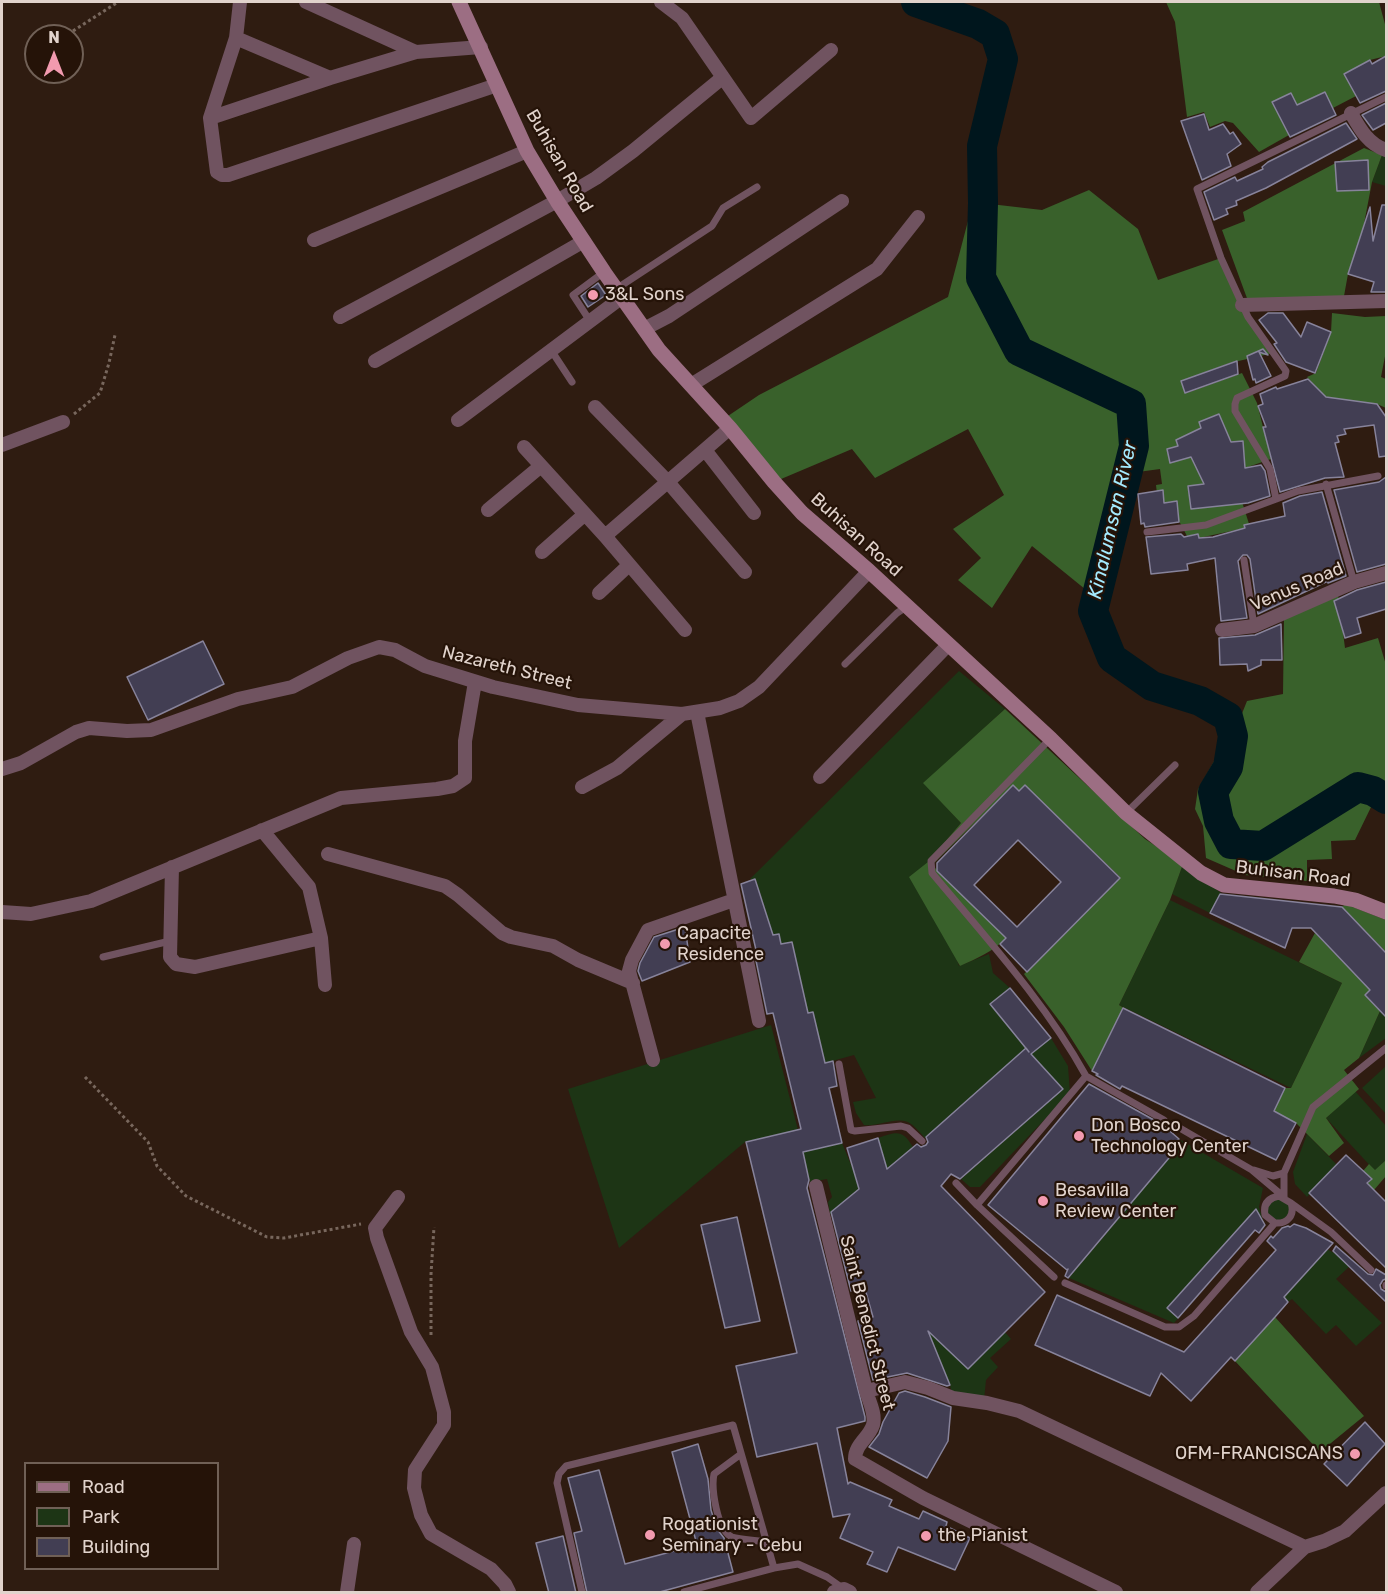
<!DOCTYPE html>
<style>
body{margin:0}
#map{position:relative;width:1388px;height:1594px;overflow:hidden;background:#2f1c11;font-family:Rubik,sans-serif}
canvas{display:block}
.frame{position:absolute;inset:0;border:3px solid #e1d3cc;pointer-events:none}
.legend{position:absolute;left:24px;top:1462px;width:195px;height:108px;box-sizing:border-box;background:#251308;border:2px solid #706056;margin:0;padding:8px 10px;list-style:none;font-size:18px;color:#e1d3cc}
.legend li{display:flex;align-items:center;gap:12px;height:30px}
.legend b{width:30px;border:2px solid #706056}
.north{position:absolute;left:24px;top:24px;width:60px;height:60px;box-sizing:border-box;background:#251308;border:2px solid #706056;border-radius:50%;rotate:0deg;font-size:16px;font-weight:700;line-height:24px;text-align:center;color:#e1d3cc}
.north::after{content:'';display:block;margin:auto;width:21px;height:27px;background:#f29aaf;clip-path:polygon(50% 0,100% 100%,50% 72%,0 100%)}
</style>
<div id="map">
<canvas width="1388" height="1594"></canvas>
<div class="frame"></div>
<ul class="legend">
<li><b style="height:8px;background:#9c6e83"></b>Road</li>
<li><b style="height:16px;background:#1d3515"></b>Park</li>
<li><b style="height:16px;background:#423e53"></b>Building</li>
</ul>
<div class="north">N</div>
</div>
<script>
const c = document.querySelector('canvas').getContext('2d');
c.lineJoin = 'round';
function paint(path, color) {
  c.fillStyle = color;
  c.fill(path, 'evenodd');
}
function strokePath(path, color, width, dash) {
  c.strokeStyle = color;
  c.lineWidth = width;
  c.lineCap = dash ? 'butt' : 'round';
  c.setLineDash(dash || []);
  c.stroke(path);
}
function label(font, color, halo, rows, align = 'center') {
  c.font = font + ' Rubik,sans-serif';
  c.lineWidth = 4.5;
  c.setLineDash([]);
  c.textBaseline = 'middle';
  c.strokeStyle = halo;
  c.fillStyle = color;
  for (const [text, x, y, turn = 0] of rows) {
    c.save();
    c.translate(x, y);
    c.rotate((+turn || 0) * Math.PI / 180);
    c.textAlign = isNaN(turn) ? turn : align;
    if (halo) c.strokeText(text, 0, 0);
    c.fillText(text, 0, 0);
    c.restore();
  }
}
paint(new Path2D(`
 M1382,155L1386,157V186L1372,182Z
 M959,671L1005,709L924,783L961,823L928,862L959,966L989,954L993,973L1010,988L990,1004L1026,1048L925,1138C921,1134 916,1127 911,1124C899,1115 879,1127 864,1125L856,1113L853,1102L876,1098L854,1055L825,1063L813,1012L775,1021L773,1013L806,1005L792,942L781,944L779,934L773,935L756,880L750,879Z
 M1183,864L1221,893L1210,913L1172,894Z
 M1170,900L1342,983L1291,1088L1119,1005Z
 M1380,1011L1386,1017V1038L1359,1058Z
 M771,1025L798,1130L801,1129L806,1151L842,1143L854,1172L885,1162L878,1138C897,1132 902,1129 913,1147L867,1186L872,1235L830,1214L828,1202L832,1197L827,1179L810,1182L798,1130L745,1142L619,1248L568,1089Z
 M1051,1038L1068,1066L1070,1093L980,1187H970L961,1179L1063,1089L1031,1054Z
 M1386,1066V1114L1362,1088Z
 M1355,1091L1386,1126V1160L1375,1171L1326,1118Z
 M1307,1134L1337,1165L1307,1197L1295,1184L1293,1172Z
 M1179,1139L1263,1188L1259,1207L1263,1221L1174,1323L1069,1278L1174,1152L1170,1149Z
 M1274,1197L1291,1203L1288,1220L1271,1222L1265,1206Z
 M1302,1236L1336,1254L1350,1266L1336,1279L1382,1323L1356,1346L1336,1325L1326,1334L1292,1299L1288,1302L1284,1297Z
 M928,1331L968,1369L1004,1331L1011,1339L990,1358L998,1367L986,1380L984,1400L952,1395L950,1385Z`), '#1d3515');
paint(new Path2D(`
 M1166,2H1379L1386,28V56L1370,60L1345,74L1356,96L1333,108L1325,92L1297,105L1291,93L1273,102L1289,135L1259,152L1233,123L1225,121L1210,127L1204,112L1187,117L1175,22Z
 M1364,148L1382,155L1372,182L1363,229L1348,274L1344,296L1248,301L1222,230L1245,221L1243,212Z
 M1089,190L1138,229L1158,280L1221,258L1248,317L1273,353L1230,363L1181,381L1187,393L1242,373L1257,403L1271,459L1245,468L1243,441L1230,442L1218,414L1199,422L1201,428L1176,440L1184,459L1196,454L1237,486L1250,527L1199,538L1198,534L1187,536L1179,521L1177,501L1158,503L1156,485L1162,484L1160,469L1138,472L1135,482L1131,481L1128,467L1096,598L1032,546L992,608L958,580L981,558L953,529L1004,495L968,429L875,478L852,449L774,482L722,420L759,395L948,297L973,202L1042,210Z
 M1332,313L1365,317L1386,316V351L1381,377L1386,379V408L1377,404L1330,402L1307,377L1316,373L1331,332Z
 M1338,594L1345,648L1378,638L1386,665V807L1373,803L1355,840L1331,841L1332,859L1307,860V881L1245,875L1206,858L1203,826L1195,809L1198,789L1224,744L1233,736L1247,701L1283,694L1284,618Z
 M1005,709L1145,839L1183,864L1170,900L1119,1005L1124,1008L1092,1071L1064,1027L1024,974L1120,877L1025,785L1019,791L1013,785L932,865L1006,938C992,952 978,958 960,966L909,877L928,862L961,823L923,783Z
 M1345,904L1386,920V952L1342,907Z
 M1315,933L1364,984L1374,986L1365,995L1380,1011L1359,1058L1344,1070L1359,1089L1326,1118L1344,1143L1329,1156L1296,1123L1274,1111L1285,1088H1291L1342,983L1299,962Z
 M1386,1160V1176L1374,1190L1367,1184L1371,1180L1363,1171L1369,1164L1375,1170Z
 M1275,1317L1364,1416L1320,1452L1235,1361Z`), '#39612b');
strokePath(new Path2D(`
 M916,2L978,24L995,34L1003,59L982,146L983,203L981,278L1019,351L1131,404L1134,446L1093,611L1112,658L1152,686L1200,701L1228,717L1233,736L1228,767L1213,792L1219,821L1231,844L1263,846L1358,787L1373,791L1386,799`), '#00161d', 30);
const building = new Path2D(`
 M1386,56V91L1360,103L1344,74L1370,60L1372,64Z
 M1325,92L1336,115L1290,137L1272,102L1291,93L1297,105Z
 M1386,103V123L1373,130L1362,115Z
 M1204,114L1209,130L1223,124L1230,134L1233,132L1241,144L1227,154L1231,166L1202,180L1181,121Z
 M1346,123L1357,139L1266,188L1236,201L1237,205L1226,209L1228,214L1214,220L1204,192L1235,177L1237,181L1263,169L1262,167L1268,162Z
 M1368,160L1369,190L1337,191L1335,162Z
 M1382,205H1386V292H1371L1374,282L1348,274L1370,207L1373,241Z
 M598,283L606,295L588,307L581,296Z
 M1268,313H1283L1301,337L1307,322L1331,332L1315,373L1286,362L1274,344L1277,343L1259,320Z
 M1263,349L1268,355L1259,352L1271,376L1256,383L1255,379L1253,380L1247,356Z
 M1237,361L1238,374L1185,393L1181,381Z
 M1308,379L1326,397L1377,404L1386,417V456L1379,457L1374,425L1344,429L1346,434L1337,436L1339,442L1335,443L1344,477L1325,478L1280,492L1263,427H1266L1258,406L1263,404L1260,394L1276,387L1277,389Z
 M1219,414L1231,442L1243,441L1245,468L1261,465L1265,471L1270,496L1248,503L1191,509L1188,486L1204,484L1191,457L1170,463L1167,449L1178,446L1176,440L1201,428L1199,422Z
 M1386,477V564L1357,572L1334,490L1379,482Z
 M1163,490L1164,503L1177,501L1179,522L1145,527L1144,523L1141,524L1138,494Z
 M1322,492L1346,576L1328,583V581L1258,614L1250,559L1247,555H1243L1238,561L1247,618L1221,621L1215,558L1187,564L1188,570L1151,574L1146,537L1181,534L1184,537L1198,534L1199,538L1213,537L1245,528L1244,525L1285,516L1283,503L1300,496Z
 M1386,582V609L1357,618L1361,633L1345,638L1334,601L1357,590Z
 M1281,624L1282,660H1261V665L1248,671L1247,664L1220,665L1219,638L1255,635Z
 M203,641L224,684L148,720L127,677Z
 M1013,785L1019,791L1025,785L1120,878L1027,972L1000,944L1006,938L937,871V863ZM1018,840L1061,882L1017,927L974,885Z
 M755,879L773,935L779,934L781,944L792,942L808,1013L813,1012L825,1063L833,1061L837,1086L829,1088L842,1143L803,1152L809,1180L807,1188L865,1417V1421L837,1428L848,1484L850,1482L892,1500L889,1506L919,1519L923,1511L947,1522L946,1526L970,1538L955,1570L898,1547L887,1572L867,1564L873,1552L840,1538L850,1514L833,1517L817,1443L757,1457L736,1366L797,1353L746,1142L801,1129L773,1013L767,1014L754,951L756,950L741,884Z
 M1220,894L1342,907L1386,953V1017L1365,995L1370,990L1311,928H1292L1285,948L1210,913Z
 M685,927L690,962L642,981L638,971L640,963L654,937Z
 M1010,988L1051,1038L1031,1054L1063,1089L960,1179L951,1174L941,1186L1045,1292L968,1369L928,1331L950,1385L947,1386L907,1373L873,1380L858,1321L873,1317L865,1289L851,1291L831,1212L859,1189L847,1148L878,1138L887,1169L917,1144L921,1147L926,1145L928,1142L926,1137L1026,1048L1029,1052L990,1004Z
 M1123,1008L1285,1088L1274,1111L1296,1123L1276,1160L1122,1086L1120,1089L1096,1075L1098,1074L1092,1071Z
 M1089,1084L1163,1125L1179,1139L1170,1149L1174,1152L1068,1278L1065,1276L1068,1269L1067,1270L988,1205Z
 M1346,1155L1372,1179L1367,1183L1386,1202V1268L1309,1193Z
 M1256,1209L1265,1225L1259,1233L1255,1230L1178,1318L1167,1308Z
 M737,1217L760,1321L725,1328L701,1225Z
 M1294,1224L1306,1228L1333,1243L1284,1297L1288,1302L1275,1317L1235,1361L1231,1357L1191,1401L1161,1373L1150,1396L1035,1345L1057,1295L1184,1352L1276,1250L1267,1241L1271,1236L1273,1238L1282,1228L1288,1226L1290,1227Z
 M1336,1246L1368,1274L1373,1275L1376,1269L1386,1275V1279L1383,1280L1380,1285L1381,1289L1386,1292V1302L1333,1251Z
 M905,1391L925,1397L951,1407L948,1441L927,1478L869,1447L879,1434L883,1422L899,1393Z
 M1365,1422L1385,1444L1347,1486L1324,1464Z
 M698,1444L708,1479L711,1510L717,1529L724,1538L733,1572L656,1593H587L574,1533L582,1531L568,1478L599,1470L625,1564L697,1545L672,1452Z
 M563,1536L576,1593H549L536,1543Z`);
paint(building, '#423e53');
strokePath(building, '#87839b', 1.5);
strokePath(new Path2D(`
 M73,31L118,2
 M74,414L100,393L109,363L115,335
 M85,1077L148,1142L157,1166L186,1196L267,1237L284,1238L361,1224
 M431,1335V1274L434,1227`), '#78675d', 3, [3, 3]);
strokePath(new Path2D(`
 M616,289L712,226L723,208L757,187
 M590,321L573,295L604,272
 M551,350L572,382
 M1326,484L1354,582
 M1276,499L1270,469L1235,411V404L1237,398L1285,376L1286,371L1248,317L1221,258L1197,189L1386,97
 M1147,532L1206,525L1298,491L1378,476
 M1244,560L1254,626
 M845,664L897,613L906,607
 M1126,813L1175,765
 M103,957L170,941
 M839,1064L851,1130L855,1131L901,1126L908,1128L922,1141
 M1086,1076L1164,1120
 M1178,1127L1252,1170L1284,1197
 M1254,1170L1273,1176L1284,1173
 M956,1183L977,1205L1054,1277
 M1284,1197V1173L1313,1107L1386,1048
 M1291,1203L1331,1232L1371,1270
 M977,1205L1086,1076C1045,1002 987,939 932,873L931,861L1050,739
 M1065,1283L1165,1327H1179L1194,1316L1275,1223C1288,1224 1295,1215 1291,1203L1279,1196C1268,1198 1263,1204 1265,1215L1275,1223
 M1386,1285V1286
 M741,1454L714,1474C711,1488 717,1531 732,1537C742,1540 756,1540 766,1542
 M582,1592L557,1483L559,1474L566,1466L733,1425L774,1568L798,1564L827,1577L844,1589
 M684,1592L774,1568`), '#705360', 7);
strokePath(new Path2D(`
 M240,2L236,38L210,118L217,172L222,175H228L497,85
 M306,2L416,52
 M661,2L682,18L751,118L831,50
 M236,38L330,78
 M1351,113C1360,129 1368,144 1386,150
 M210,118L330,78L416,52L481,47
 M314,240L527,151
 M1242,305L1386,301
 M340,317L557,201L596,178L633,151L722,78
 M644,329L669,316L842,201
 M375,361L584,241
 M691,385L877,269L918,217
 M595,407L668,482L745,572
 M458,420L621,298
 M2,445L63,422
 M524,447L605,536L685,630
 M705,450L754,513
 M488,510L541,466
 M605,536L730,428
 M542,552L585,514
 M599,593L629,565
 M1222,630L1254,626L1354,582L1386,573
 M697,712L759,1021
 M2,769L21,763L76,732L89,728L127,731L151,730L238,699L292,687L348,658L379,647L395,650L425,666L493,687L578,705L682,714L720,708L739,701L759,687L869,571
 M820,777L948,645
 M582,787L617,768L682,714
 M262,830L309,887L321,938L325,985
 M328,854L445,886L458,895L502,933L511,937L553,946L578,960L633,983
 M172,867L170,957L176,964L195,967L321,938
 M2,912L31,914L91,901L341,798L437,789L453,786L465,778V741L475,682
 M653,1060L629,971L632,960L648,930L734,900
 M816,1186L866,1391C869,1401 876,1414 873,1425C869,1438 855,1444 855,1459L923,1498L1116,1592
 M398,1197L375,1228L377,1238L411,1332L432,1367L444,1412V1425L415,1470L414,1488L421,1515L431,1534L491,1569L505,1584L509,1592
 M866,1391L905,1382L928,1388L953,1398L987,1403L1019,1411L1305,1547
 M347,1592L354,1544
 M834,1592L844,1589L850,1592
 M1257,1592L1305,1547L1324,1541L1345,1531L1386,1493`), '#705360', 14);
strokePath(new Path2D(`
 M459,2L527,151L557,201L604,272L659,350L730,428L774,482L802,513L869,571L1051,739L1126,813L1201,873L1224,885L1334,896L1355,900L1386,912`), '#9c6e83', 15);
for (const [x, y, r, color] of [
 [593,295,6,"#f29aaf"],
 [665,944,6,"#f29aaf"],
 [1079,1136,6,"#f29aaf"],
 [1043,1201,6,"#f29aaf"],
 [1355,1454,6,"#f29aaf"],
 [650,1535,6,"#f29aaf"],
 [926,1536,6,"#f29aaf"]
]) {
  const dot = new Path2D();
  dot.arc(x, y, r, 0, 2 * Math.PI);
  c.fillStyle = color;
  c.fill(dot);
  strokePath(dot, '#251308', 2);
}
label('18px', '#e1d3cc', '#251308', [
 ["Buhisan Road",559,161,60],
 ["Buhisan Road",856,535,42],
 ["Venus Road",1297,587,-23],
 ["Nazareth Street",507,668,14],
 ["Buhisan Road",1293,874,7],
 ["Saint Benedict Street",867,1323,76]
]);
label('18px', '#e1d3cc', '#251308', [
 ["3&L Sons",605,295],
 ["Capacite",677,934],
 ["Residence",677,955],
 ["Don Bosco",1091,1126],
 ["Technology Center",1091,1147],
 ["Besavilla",1055,1191],
 ["Review Center",1055,1212],
 ["OFM-FRANCISCANS",1343,1454,"right"],
 ["Rogationist",662,1525],
 ["Seminary - Cebu",662,1546],
 ["the Pianist",938,1536]
], 'left');
label('italic 20px', '#a4eafe', '#251308', [
 ["Kinalumsan River",1113,520,-77]
]);
</script>
